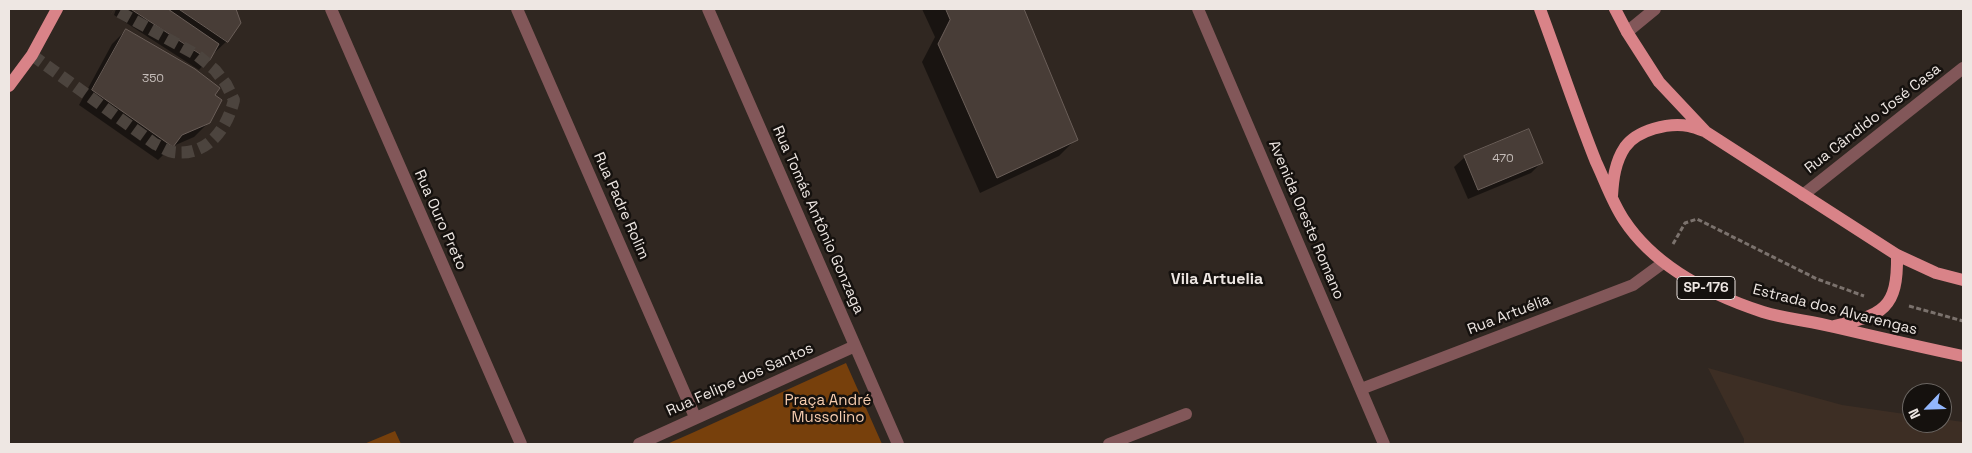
<!DOCTYPE html>
<meta charset="utf-8">
<style>
body{margin:0}
#map{position:relative;width:1972px;height:453px;overflow:hidden;background:#302721;font-family:"Space Grotesk",sans-serif}
canvas{display:block}
.frame{position:absolute;inset:0;border:10px solid #eee7e3;pointer-events:none}
.north{position:absolute;left:1902px;top:383px;width:50px;height:50px;box-sizing:border-box;background:#15110e;border:1px solid #6c6763;border-radius:50%;rotate:246deg;font-size:14px;font-weight:700;line-height:20px;text-align:center;color:#eee7e3}
.north::after{content:'';display:block;margin:auto;width:18px;height:22px;background:#93b7fd;clip-path:polygon(50% 0,100% 100%,50% 72%,0 100%)}
</style>
<div id="map">
<canvas width="1972" height="453"></canvas>
<div class="frame"></div>
<div class="north">N</div>
</div>
<script>
const c = document.querySelector('canvas').getContext('2d');
c.lineJoin = 'round';
function paint(path, color) {
  c.fillStyle = color;
  c.fill(path, 'evenodd');
}
function strokePath(path, color, width, dash) {
  c.strokeStyle = color;
  c.lineWidth = width;
  c.lineCap = dash ? 'butt' : 'round';
  c.setLineDash(dash || []);
  c.stroke(path);
}
function label(font, color, halo, rows, align = 'center') {
  c.font = font + ' "Space Grotesk",sans-serif';
  c.lineWidth = 5;
  c.setLineDash([]);
  c.textBaseline = 'middle';
  c.strokeStyle = halo;
  c.fillStyle = color;
  for (const [text, x, y, turn = 0] of rows) {
    c.save();
    c.translate(x, y);
    c.rotate((+turn || 0) * Math.PI / 180);
    c.textAlign = isNaN(turn) ? turn : align;
    if (halo) c.strokeText(text, 0, 0);
    c.fillText(text, 0, 0);
    c.restore();
  }
}
paint(new Path2D(`
 M1708,368L1842,405L1912,415V423H1942V419L1963,422V444H1744V439Z`), '#3d2e24');
paint(new Path2D(`
 M846,363L882,444H667L692,433Z
 M395,431L401,444H364Z`), '#77400c');
paint(new Path2D(`
 M116,9H235L240,23L227,41L212,55L199,70L114,15Z
 M922,9H1022L1076,139L1059,156L980,193L922,62L935,37Z
 M126,30L213,95L209,122L194,137L171,147L158,160L79,105L112,44Z
 M1465,157L1541,163L1531,173L1468,199L1454,167Z`), '#0007');
const building = new Path2D(`
 M131,9H168L219,44L210,60Z
 M179,9H236L241,23L228,42Z
 M946,9H1024L1078,140L997,178L938,44L950,20Z
 M126,29L195,69L220,88L215,95L222,100L210,123L182,135L173,147L92,90Z
 M1529,129L1543,163L1478,190L1464,156Z`);
paint(building, '#483d37');
strokePath(building, '#6a5e58', 1);
strokePath(new Path2D(`
 M32,55L155,144C160,146 167,151 173,152C207,157 227,129 234,100L226,84L215,70L197,55L114,9`), '#4c443e', 12, [12, 6]);
strokePath(new Path2D(`
 M1673,244L1685,223L1697,219L1817,279L1864,296
 M1909,306L1963,321`), '#7b726d', 3, [5, 2.5]);
strokePath(new Path2D(`
 M331,9L521,444
 M517,9L695,417
 M708,9L898,444
 M1198,9L1384,444
 M1627,32L1655,9
 M1803,195L1963,68
 M1361,389L1633,285L1663,263
 M639,444L855,346
 M1109,444L1186,414`), '#825759', 12);
strokePath(new Path2D(`
 M1540,9C1559,60 1576,112 1596,162C1605,181 1612,202 1624,220C1655,267 1711,295 1763,312C1786,319 1811,321 1834,327C1877,337 1920,347 1963,356
 M1615,9L1627,32L1659,82L1706,132L1897,255L1936,273L1963,280
 M9,86L32,55L57,9
 M1612,196C1613,179 1615,162 1625,147C1637,130 1669,122 1689,126C1694,127 1699,129 1704,131
 M1834,326C1883,315 1898,309 1897,255`), '#d98388', 12);
label('12px', '#c4bcb8', null, [
 ["350",153,79],
 ["470",1503,159]
]);
for (const [x, y, w] of [
 [1706,288,58]
]) {
  const box = new Path2D();
  box.roundRect(x - w / 2, y - 11.5, w, 23, 4);
  c.fillStyle = '#15110e';
  c.fill(box);
  strokePath(box, '#eee7e3', 1);
}
label('bold 14px', '#eee7e3', null, [
 ["SP-176",1706,288]
]);
label('15px', '#eee7e3', '#15110e', [
 ["Rua Cândido José Casa",1873,119,-38],
 ["Rua Padre Rolim",621,206,66],
 ["Rua Ouro Preto",440,220,66],
 ["Rua Tomás Antônio Gonzaga",818,220,66],
 ["Avenida Oreste Romano",1306,220,67],
 ["Estrada dos Alvarengas",1835,310,14],
 ["Rua Artuélia",1509,315,-21],
 ["Rua Felipe dos Santos",740,380,-24]
]);
label('15px', '#f7cdaf', '#15110e', [
 ["Praça André",828,401],
 ["Mussolino",828,418]
]);
label('bold 16px', '#eee7e3', '#15110e', [
 ["Vila Artuelia",1217,280]
]);
</script>
